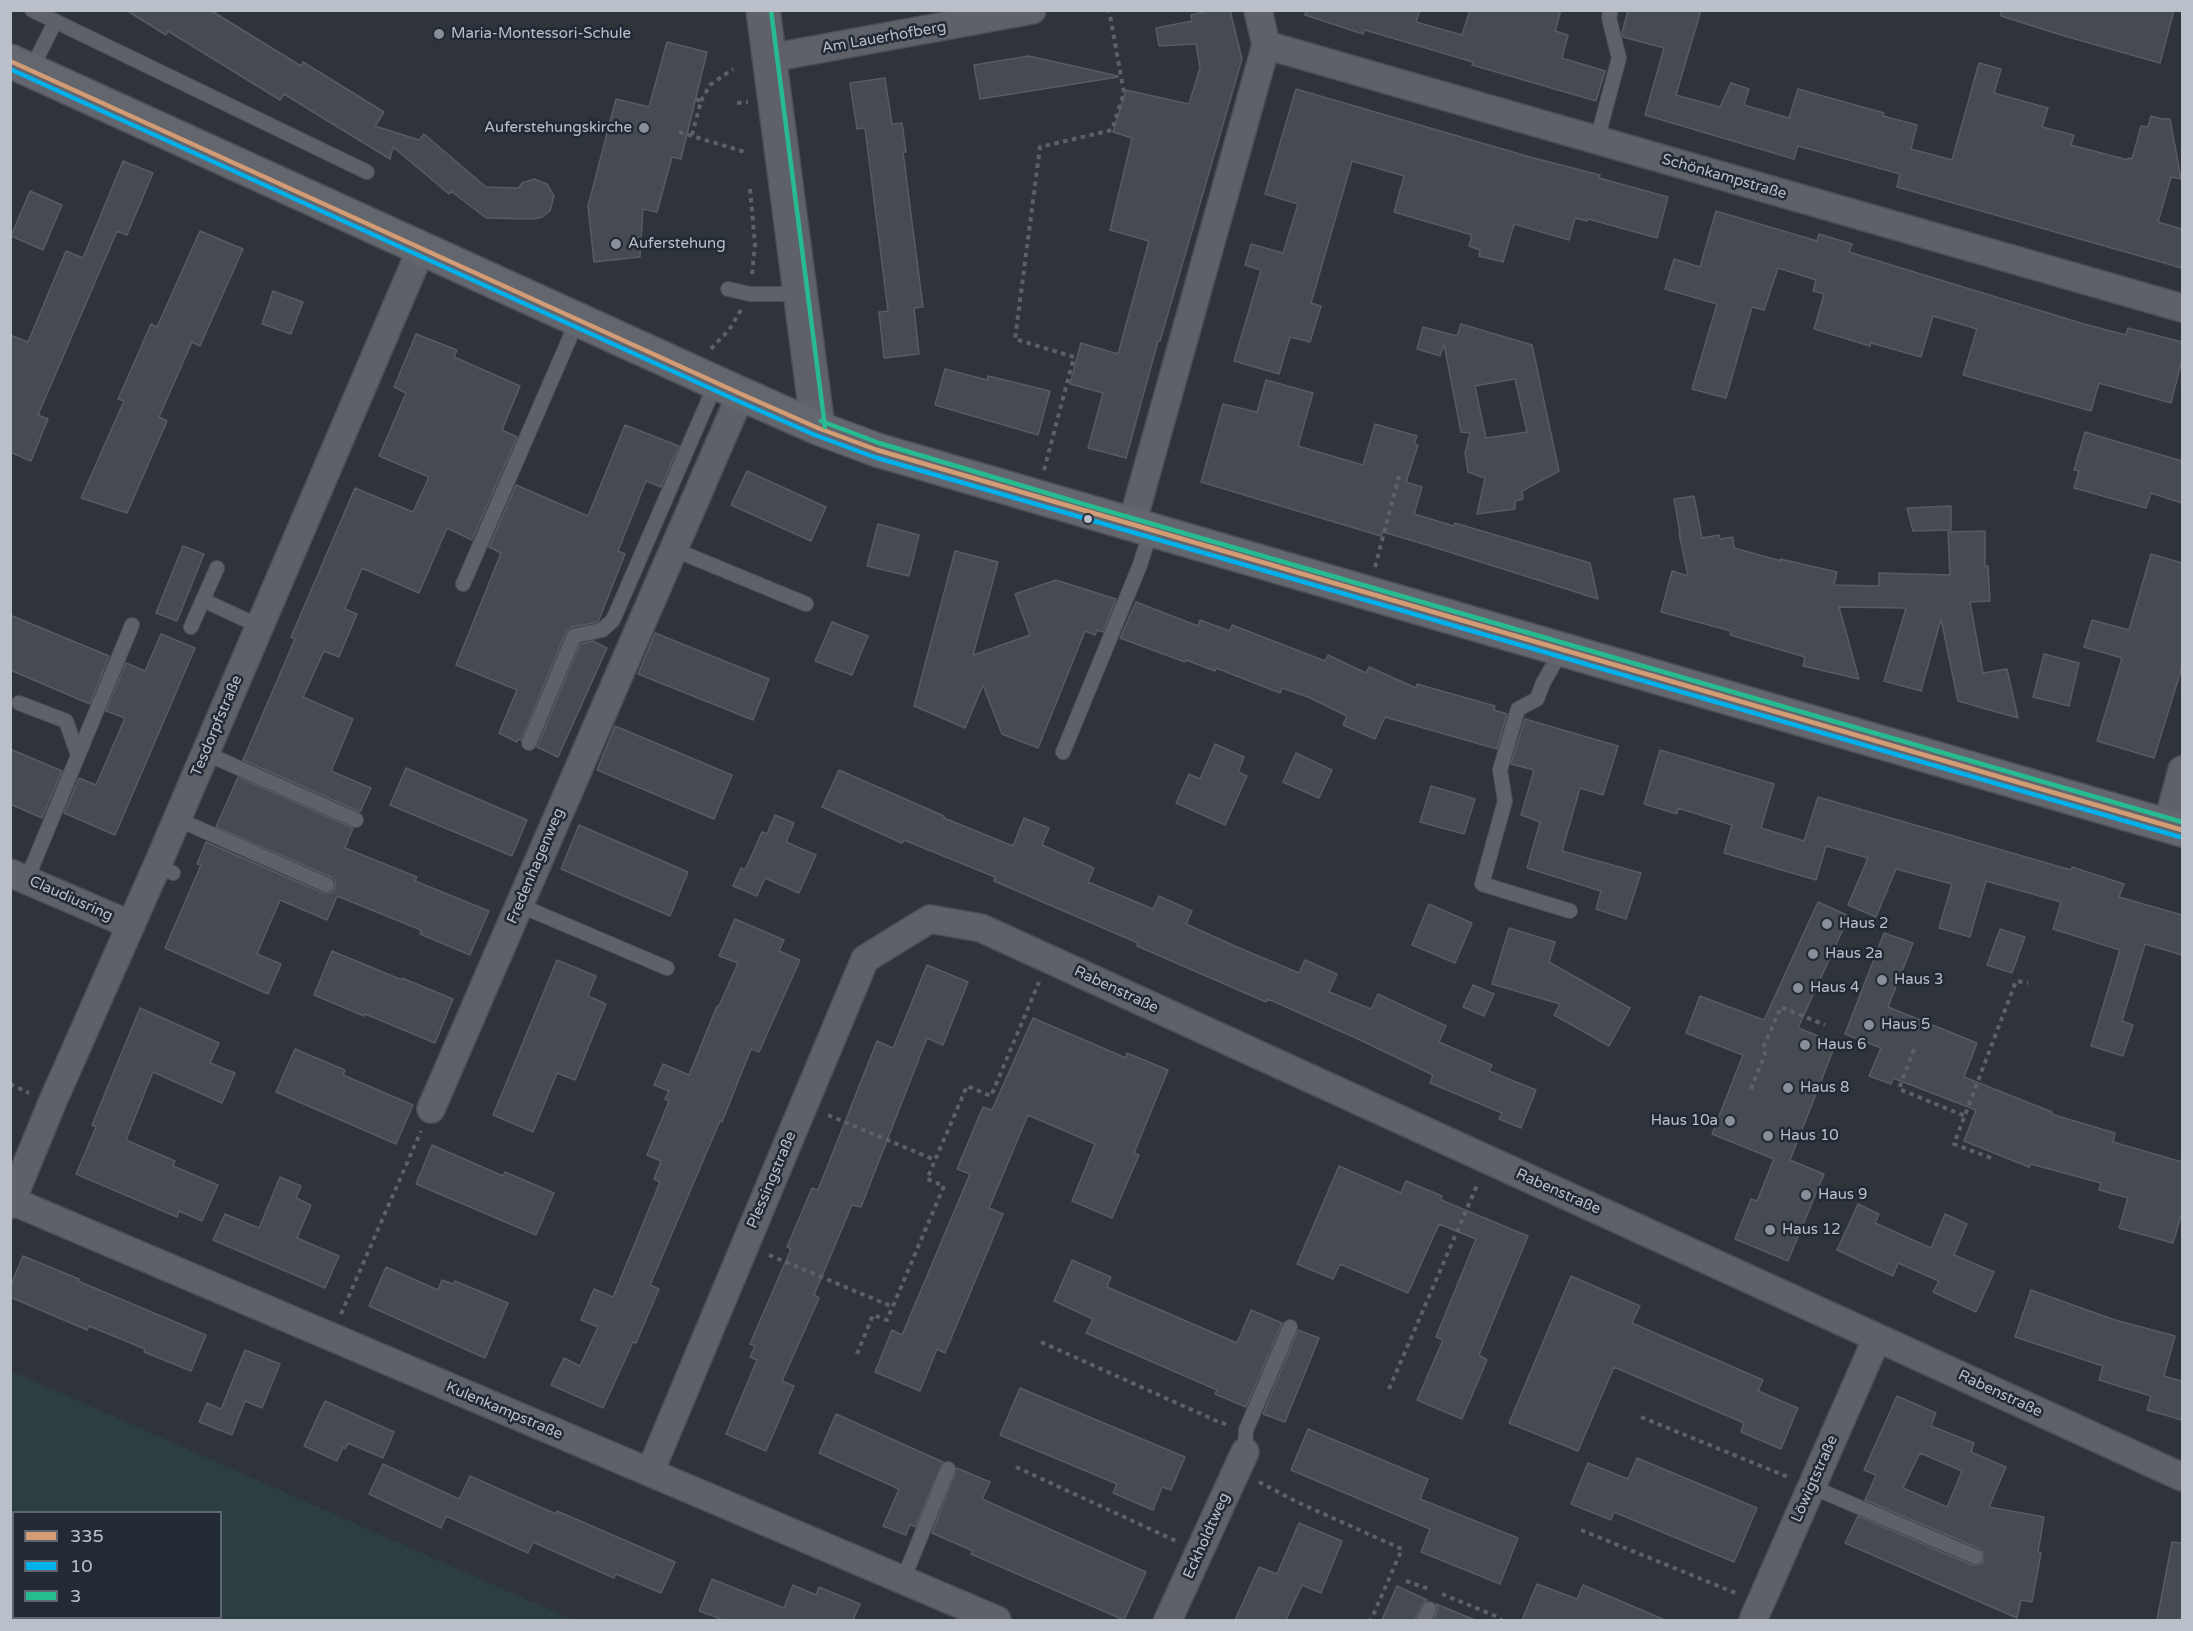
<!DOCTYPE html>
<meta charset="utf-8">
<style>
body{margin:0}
#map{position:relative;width:2193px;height:1631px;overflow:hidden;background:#2e343a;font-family:"Varela Round",sans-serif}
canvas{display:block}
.frame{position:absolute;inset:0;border:12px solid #bac0ca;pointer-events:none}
.legend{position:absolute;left:12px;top:1511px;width:210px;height:108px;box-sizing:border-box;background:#222a35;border:2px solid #5f6671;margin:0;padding:8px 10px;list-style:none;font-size:18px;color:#bac0ca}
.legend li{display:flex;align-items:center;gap:12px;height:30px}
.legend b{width:30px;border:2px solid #5f6671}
</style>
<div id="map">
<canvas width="2193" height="1631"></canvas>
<div class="frame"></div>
<ul class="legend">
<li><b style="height:8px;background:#d39c74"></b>335</li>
<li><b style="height:8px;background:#00b0ea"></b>10</li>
<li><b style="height:8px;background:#26bc8f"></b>3</li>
</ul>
</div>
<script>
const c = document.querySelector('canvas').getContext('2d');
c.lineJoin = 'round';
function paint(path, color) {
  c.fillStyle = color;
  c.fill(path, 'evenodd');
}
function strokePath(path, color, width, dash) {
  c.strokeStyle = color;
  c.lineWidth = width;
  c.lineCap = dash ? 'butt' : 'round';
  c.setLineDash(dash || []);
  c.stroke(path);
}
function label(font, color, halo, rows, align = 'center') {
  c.font = font + ' "Varela Round",sans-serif';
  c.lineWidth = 5;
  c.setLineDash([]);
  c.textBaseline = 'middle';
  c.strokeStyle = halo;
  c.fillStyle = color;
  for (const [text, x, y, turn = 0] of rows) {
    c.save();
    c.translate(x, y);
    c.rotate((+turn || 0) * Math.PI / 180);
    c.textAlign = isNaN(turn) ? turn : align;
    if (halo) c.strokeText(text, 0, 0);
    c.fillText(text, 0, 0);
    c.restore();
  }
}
paint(new Path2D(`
 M11,1371L573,1620H164L167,1618H220V1512H14V1618H141L139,1620H11Z`), '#2c3e40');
const building = new Path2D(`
 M126,10H210L301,66L303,62L384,112L375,126L419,140L424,134L486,187L519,188L522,183L534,179L547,184L554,196L550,211L542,217L533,219L486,218L451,191L449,194L393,147L390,159L284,94L280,100L168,31L166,35Z
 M1211,10H1230L1242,59L1160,341H1158L1126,458L1088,448L1103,393L1070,384L1081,343L1118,354L1149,241L1110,230L1132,138L1113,132L1126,90L1189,104L1200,68L1196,44L1159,46L1156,28L1192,21L1191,15Z
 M1306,10H1420L1416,22L1462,35L1470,10H1561L1555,31L1568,35L1562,58L1605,71L1596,101L1472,65L1473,62L1365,30L1363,34L1305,15Z
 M1628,10H1701L1676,95L1720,107L1731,83L1749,89L1744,105L1789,118L1798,89L1884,113L1883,116L1917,125L1911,149L1952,160L1979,63L2001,69L1994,93L2048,108L2042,127L2074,135L2071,145L2128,160V158L2132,159L2141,126L2148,127L2151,116L2162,119H2170L2181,179L2171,177L2158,222L2182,229V268L1897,187L1900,174L1798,146L1794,159L1645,115L1664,48L1623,37L1622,33Z
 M2001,10H2174L2160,63L2061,35L2001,16Z
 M667,42L707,52L681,159L672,157L657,212L643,209L640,257L594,262L588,206L616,99L649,107Z
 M1029,56L1118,76V77L980,99L974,65Z
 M885,78L892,124L902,123L906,152H903L923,307L914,308L919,354L884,358L879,312L888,311L865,128L857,129L850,83Z
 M1296,89L1530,157L1600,175L1599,178L1668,197L1657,238L1588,219L1587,221L1575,218L1569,240L1514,224L1503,262L1479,256L1480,250L1469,246L1472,235L1394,212L1404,176L1352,161L1311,303L1321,306L1310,342L1290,337L1279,374L1234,361L1261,270L1245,265L1251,244L1283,253L1298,204L1265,194Z
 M123,161L153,173L127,235L117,231L38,415L48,419L31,461L10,452V335L28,342L66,251L83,258Z
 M30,191L62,205L43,250L11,236Z
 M1716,211L1817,241L1819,234L1852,244L1849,252L2084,324L2126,335L2128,328L2182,342V359L2171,403L2099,383L2091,411L1963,375L1977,329L1933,316L1921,357L1871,343L1870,346L1814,329L1824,294L1813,291L1816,280L1778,268L1764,310L1752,307L1726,398L1692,389L1717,304L1665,289L1674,259L1700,267Z
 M200,231L243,249L200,346L192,342L159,417L167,421L127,513L81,498L124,401L118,399L127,379L151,324L157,327Z
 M273,291L303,302L291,334L262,324Z
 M1461,324L1532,345L1559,471L1522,491L1523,499L1515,501V509L1477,514L1485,478L1468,472L1465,453L1470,433L1461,432L1444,344L1440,356L1417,349L1423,327L1457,336ZM1515,379L1527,432L1486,438L1475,386Z
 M416,334L457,350L454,357L520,386L502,430L517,437L472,540L447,528L419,593L362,568L345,609L357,614L339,657L324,651L303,697L353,719L331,771L371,788L360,812L243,760L295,639L291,637L355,488L413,512L429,477L379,456L406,393L394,387Z
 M945,369L987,380L988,376L1050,391L1038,435L935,405Z
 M1266,380L1313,393L1298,446L1363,465L1375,424L1417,436L1414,444L1418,445L1406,482L1422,487L1414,514L1454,526L1455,523L1590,563L1598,599L1427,545L1383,532L1381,536L1201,482L1223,404L1257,412Z
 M625,425L679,446L661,487L646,481L618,551L625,554L598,622L572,627L566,632L521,740L518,739L517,742L499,733L517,690L456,665L501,553L489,547L516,485L588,516Z
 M2085,432L2182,461V503L2151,493L2146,508L2074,488L2079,471L2074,470Z
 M747,471L826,507L811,541L731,505Z
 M1694,496L1702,538L1719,535L1720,539L1733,537L1734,548L1781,561L1780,559L1837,572L1834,585L1879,586V573L1950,575L1948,532L1985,531V566H1988L1990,601L1970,602L1983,673L2007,669L2018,718L1958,701L1941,619L1921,691L1884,681L1906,608L1839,607L1859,679L1803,666L1805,657L1730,635L1731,631L1661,612L1672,571L1688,576L1679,533H1680L1674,499Z
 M1951,506V530L1913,531L1907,508Z
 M878,524L919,535L909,576L867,566Z
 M183,546L204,554L177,621L156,613Z
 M955,551L998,562L973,655L1030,635L1015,594L1056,580L1116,599L1103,632L1097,630L1095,635L1085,631L1038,748L1002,734L983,685L965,728L914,706Z
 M2151,554L2182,563V667L2154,758L2097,741L2122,658L2084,647L2092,620L2129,630Z
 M1136,602L1198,626L1200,620L1230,631L1232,625L1325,661L1328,655L1366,673L1369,667L1416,688L1417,684L1495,706L1494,710L1507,714L1497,749L1385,717L1375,739L1343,725L1347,716L1308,697L1282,688L1280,693L1216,668L1215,671L1186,660L1185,662L1120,638Z
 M10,615L109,656L90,704L10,670Z
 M832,622L868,636L852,675L815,661Z
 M655,633L769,679L753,720L638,674Z
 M161,634L195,648L115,835L64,813L79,778L96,785L125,718L106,711L126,663L145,671Z
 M593,641L607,648L558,757L537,747L580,644Z
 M2044,654L2079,663L2069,706L2033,697Z
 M1525,719L1618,746L1603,795L1580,788L1562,851L1641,873L1626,919L1596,909L1601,891L1527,868L1540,822L1521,815L1534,770L1511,764Z
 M615,726L732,775L714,819L597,770Z
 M1215,744L1244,757L1238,772L1247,776L1225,825L1176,803L1189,774L1200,779Z
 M10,749L62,771L42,818L10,804Z
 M1660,750L1774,784L1761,828L1804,841L1818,797L2071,870L2072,867L2124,884L2119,897L2182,915V955L2145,944L2122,1021L2133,1025L2123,1056L2091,1046L2120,950L2053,929L2061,902L1986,881L1970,937L1939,928L1952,884L1896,869L1876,917L1848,905L1868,858L1826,846L1816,880L1724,853L1732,825L1678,808L1677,814L1644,804Z
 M1296,753L1332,770L1319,798L1283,782Z
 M406,768L527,820L512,856L390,805Z
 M839,770L944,816V818L1013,846L1024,818L1049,828L1042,845L1094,868L1088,882L1153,909L1159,896L1192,911L1186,924L1237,947L1299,973L1305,960L1337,974L1329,992L1371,1009L1378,994L1446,1026L1439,1042L1492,1065L1489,1071L1536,1090L1521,1128L1499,1119L1502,1113L1430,1083L1433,1075L1358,1039L1268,999L1266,1002L1137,946L1138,943L994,881L995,877L904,840L902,843L822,807Z
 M238,777L353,828L345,848L417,877L415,881L489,911L470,955L420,934L421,930L337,896L327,920L280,900L257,954L281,964L268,994L165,948L201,865L197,864L206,842L323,893H332L335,888V880L331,877L216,827Z
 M1431,786L1475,799L1464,834L1420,822Z
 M775,815L794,823L786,842L816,855L799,893L765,878L757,896L733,886L741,868L745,870L762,832L767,834Z
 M579,825L688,872L670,916L561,869Z
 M1818,902L1849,916L1798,1028L1836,1043L1790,1160L1824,1174L1788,1261L1735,1239L1751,1199L1757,1201L1774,1159L1712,1134L1743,1055L1686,1033L1700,996L1764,1020Z
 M1429,904L1472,923L1455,963L1412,945Z
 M735,919L784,940L779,951L800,960L759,1052L751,1049L722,1122L720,1121L650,1285L659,1289L636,1343L633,1342L603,1408L551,1385L564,1358L580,1366L598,1327L581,1320L594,1289L613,1297L660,1182L654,1179L661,1161L647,1155L669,1101L665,1099L669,1091L654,1085L663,1064L689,1075L717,1006H719L738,963L719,956Z
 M1509,928L1555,942L1549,962L1630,1008L1609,1046L1554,1015L1560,1004L1492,984Z
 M2000,929L2025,937L2012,973L1987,965Z
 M1884,933L1913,943L1888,1007L1977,1043L1964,1077L2052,1112L2051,1114L2115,1133L2113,1142L2182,1162V1212L2173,1243L2119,1228L2128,1198L2099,1190L2101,1183L2031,1164L2029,1167L1964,1141L1976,1110L1893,1078L1891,1084L1869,1076L1881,1048L1845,1034Z
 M332,951L402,980V978L453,999L435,1043L365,1014L364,1016L314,995Z
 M557,960L596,976L588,996L606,1004L575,1080L557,1073L533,1132L493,1115Z
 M927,965L968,982L943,1045L927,1038L861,1207L852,1205L814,1295L819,1298L782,1381L794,1386L766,1451L726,1434L757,1360L750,1357L755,1346L750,1344L791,1249L787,1247L812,1188L818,1190L877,1041L893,1048Z
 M1473,985L1494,994L1484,1016L1463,1007Z
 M140,1008L219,1043L210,1063L235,1073L222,1103L153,1072L126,1140L175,1161L173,1166L218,1185L202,1221L179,1211L177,1217L76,1174L96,1127L92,1125Z
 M1033,1018L1126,1058L1127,1053L1168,1070L1134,1153L1139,1155L1112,1218L1072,1201L1095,1144L1028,1115L989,1208L1003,1214L945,1353L937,1349L920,1391L875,1372L892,1330L902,1335L970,1174L957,1169L983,1107L992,1110Z
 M295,1049L345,1070L343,1075L413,1105L396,1144L276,1092Z
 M432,1145L503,1176L505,1172L554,1193L536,1235L416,1184Z
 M1339,1166L1401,1193L1406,1181L1442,1196L1441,1200L1528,1236L1479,1355L1487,1360L1462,1419L1417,1400L1443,1340L1436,1337L1476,1239L1439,1224L1408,1293L1340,1264L1333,1279L1297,1264Z
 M280,1177L301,1186L296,1198L311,1205L297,1238L339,1256L325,1288L213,1240L225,1214L259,1228Z
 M1858,1204L1879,1214L1875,1223L1931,1248L1945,1214L1967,1224L1954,1255L1994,1272L1976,1312L1933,1292L1939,1281L1898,1263L1893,1276L1837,1250Z
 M23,1256L79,1279L78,1281L206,1335L191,1371L144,1352L145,1349L89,1326L87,1330L10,1297V1287Z
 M1072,1260L1111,1277L1107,1287L1237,1343L1251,1310L1282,1323L1246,1407L1215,1394L1217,1390L1086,1333L1093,1319L1054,1301Z
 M386,1267L438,1290L442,1280L453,1284L455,1281L508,1303L485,1358L369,1306Z
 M1571,1276L1640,1306L1632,1323L1763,1380L1758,1391L1798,1408L1781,1449L1741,1432L1744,1423L1614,1367L1578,1451L1509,1423Z
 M2031,1290L2115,1320L2175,1336L2164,1376L2182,1381V1420L2147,1410L2151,1396L2099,1380L2103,1366L2015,1337Z
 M1298,1330L1319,1338L1285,1422L1263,1414Z
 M245,1350L280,1364L262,1408L245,1401L232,1435L199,1422L207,1403L221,1409Z
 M1020,1388L1185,1457L1171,1490L1162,1487L1153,1510L1113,1493L1117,1484L1000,1435Z
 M1897,1396L1936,1413L1931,1426L1974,1443L1971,1452L2006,1467L1989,1507L2044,1517L2038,1552L2041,1553L2032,1602L2021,1600L2017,1618L1845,1543L1858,1516L1972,1565L1981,1564L1984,1560L1983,1552L1980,1549L1865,1500L1876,1475L1864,1470ZM1920,1453L1962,1471L1947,1507L1903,1488Z
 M325,1401L394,1432L383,1458L348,1443L345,1449L343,1447L337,1461L304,1446Z
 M836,1414L943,1462L915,1527L910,1524L906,1535L883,1526L899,1489L819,1453Z
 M1308,1429L1428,1479L1420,1499L1518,1538L1500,1584L1421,1552L1430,1529L1291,1470Z
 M1637,1458L1757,1508L1734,1562L1614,1512L1611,1520L1571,1504L1588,1463L1628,1479Z
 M383,1464L459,1499L470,1476L556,1514L557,1511L675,1562L661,1593L616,1574L614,1578L533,1542L528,1553L446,1516L441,1528L369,1494Z
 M957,1468L990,1482L982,1499L1146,1572L1124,1620L971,1554L973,1551L932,1533Z
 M1299,1523L1342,1541L1321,1593L1302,1585L1286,1620H1235L1259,1567L1277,1574Z
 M2172,1542L2182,1543V1620H2157Z
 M712,1579L784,1608L793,1585L816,1595L819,1587L860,1604L853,1620H724L699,1611Z
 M1537,1584L1577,1599L1583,1585L1665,1620H1522Z
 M1397,1586L1427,1600L1421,1605L1415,1620H1382Z
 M1436,1604L1475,1620H1434L1438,1609Z`);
paint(building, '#464b51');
strokePath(building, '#575b62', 1.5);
const service = new Path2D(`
 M32,10L367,172
 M31,70L55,22
 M1597,140L1619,58L1609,18L1611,10
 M728,289L750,294H799
 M673,549L806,604
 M463,584L578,319
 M203,600L259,626
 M191,627L217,568
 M1562,650L1543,683L1537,699L1518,709L1500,770L1505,801L1482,884L1570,911
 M19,703L66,721L78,755
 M529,743L574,636L602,630L613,620L716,383
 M1063,752L1140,565L1151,530
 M205,753L356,820
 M177,819L327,885
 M157,866L173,873
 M27,879L132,625
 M519,905L667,968
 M1245,1452L1246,1430L1290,1327
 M1812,1487L1976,1557
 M903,1580L948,1469
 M1424,1620L1429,1609`);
const minor = new Path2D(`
 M1266,45L2182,308
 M770,58L1032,10
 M1132,524L1266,45L1258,10
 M2167,826L2182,770
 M10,873L131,925
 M431,1109L741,394
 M12,1201L997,1620
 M10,1205L52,1103L157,866L422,247
 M650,1472L865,959L930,919L981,928L2182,1477
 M1168,1620L1245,1452
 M1753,1620L1877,1338`);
const tertiary = new Path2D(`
 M763,10L818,428`);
const secondary = new Path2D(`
 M10,61L741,394L818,428L877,450L2182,830`);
strokePath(service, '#4c5055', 16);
strokePath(minor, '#4c5055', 30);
strokePath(tertiary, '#4c5055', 36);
strokePath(secondary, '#4c5055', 36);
strokePath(new Path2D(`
 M701,101L710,85L733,69
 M737,103L748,102
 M679,132L745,152
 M692,135L701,101L695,99
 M750,189L755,244L752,275
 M711,349L729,330L741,310
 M1044,470L1074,357L1015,339L1040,147L1112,130L1124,93L1109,10
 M1375,567L1399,476
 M1914,1049L1899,1089L1965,1116
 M10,1084L29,1093
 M1751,1089L1765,1054L1763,1048L1781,1007L1825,1025
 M828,1115L935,1160
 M1991,1158L1954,1144L2016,981L2028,983
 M769,1255L893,1307
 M341,1314L421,1131
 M1041,1342L1219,1422L1229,1425
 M857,1354L873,1315L887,1320L944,1186L927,1179L967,1086L991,1096L1039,982
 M1389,1389L1478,1183
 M1641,1417L1788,1477
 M1016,1467L1176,1541
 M1259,1482L1299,1503L1402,1549L1371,1620
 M1581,1530L1738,1594
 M1406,1581L1429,1589
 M1442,1594L1498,1617L1501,1620`), '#5c6165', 4, [4.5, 4.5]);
strokePath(service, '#5e6268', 14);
strokePath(minor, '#5e6268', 27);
strokePath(tertiary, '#5e6268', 33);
strokePath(secondary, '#63666d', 33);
strokePath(new Path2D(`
 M10,61L741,394L818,428L877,450L2182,830`), '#d39c74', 4.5);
strokePath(new Path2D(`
 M10,69L738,401L815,435L874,457L2180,837`), '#00b0ea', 4.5);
strokePath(new Path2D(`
 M771,10L825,427
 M821,421L879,443L1090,506L2182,822`), '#26bc8f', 4.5);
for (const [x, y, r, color] of [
 [439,34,6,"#898f98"],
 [644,128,6,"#898f98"],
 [616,244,6,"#898f98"],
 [1088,519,5,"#bac0ca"],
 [1827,924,6,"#898f98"],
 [1813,954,6,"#898f98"],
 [1882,980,6,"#898f98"],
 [1798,988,6,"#898f98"],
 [1869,1025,6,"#898f98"],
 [1805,1045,6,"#898f98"],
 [1788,1088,6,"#898f98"],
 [1730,1121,6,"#898f98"],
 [1768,1136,6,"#898f98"],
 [1806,1195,6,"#898f98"],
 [1770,1230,6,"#898f98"]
]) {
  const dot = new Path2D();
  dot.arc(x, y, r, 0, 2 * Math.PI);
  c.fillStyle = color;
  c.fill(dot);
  strokePath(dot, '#222a35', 2);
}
label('15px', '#bac0ca', '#222a35', [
 ["Maria-Montessori-Schule",451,34],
 ["Auferstehungskirche",632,128,"right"],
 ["Auferstehung",628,244],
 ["Haus 2",1839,924],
 ["Haus 2a",1825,954],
 ["Haus 3",1894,980],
 ["Haus 4",1810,988],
 ["Haus 5",1881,1025],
 ["Haus 6",1817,1045],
 ["Haus 8",1800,1088],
 ["Haus 10a",1718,1121,"right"],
 ["Haus 10",1780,1136],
 ["Haus 9",1818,1195],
 ["Haus 12",1782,1230]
], 'left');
label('15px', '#bac0ca', '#222a35', [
 ["Am Lauerhofberg",884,38,-10],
 ["Schönkampstraße",1724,177,16],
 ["Tesdorpfstraße",217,726,-67],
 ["Fredenhagenweg",536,866,-67],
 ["Claudiusring",71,899,24],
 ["Rabenstraße",1116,990,25],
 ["Plessingstraße",772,1180,-67],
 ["Rabenstraße",1558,1192,24],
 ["Rabenstraße",2000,1394,25],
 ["Kulenkampstraße",504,1411,23],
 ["Löwigtstraße",1815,1479,-66],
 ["Eckholdtweg",1207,1536,-66]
]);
</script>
